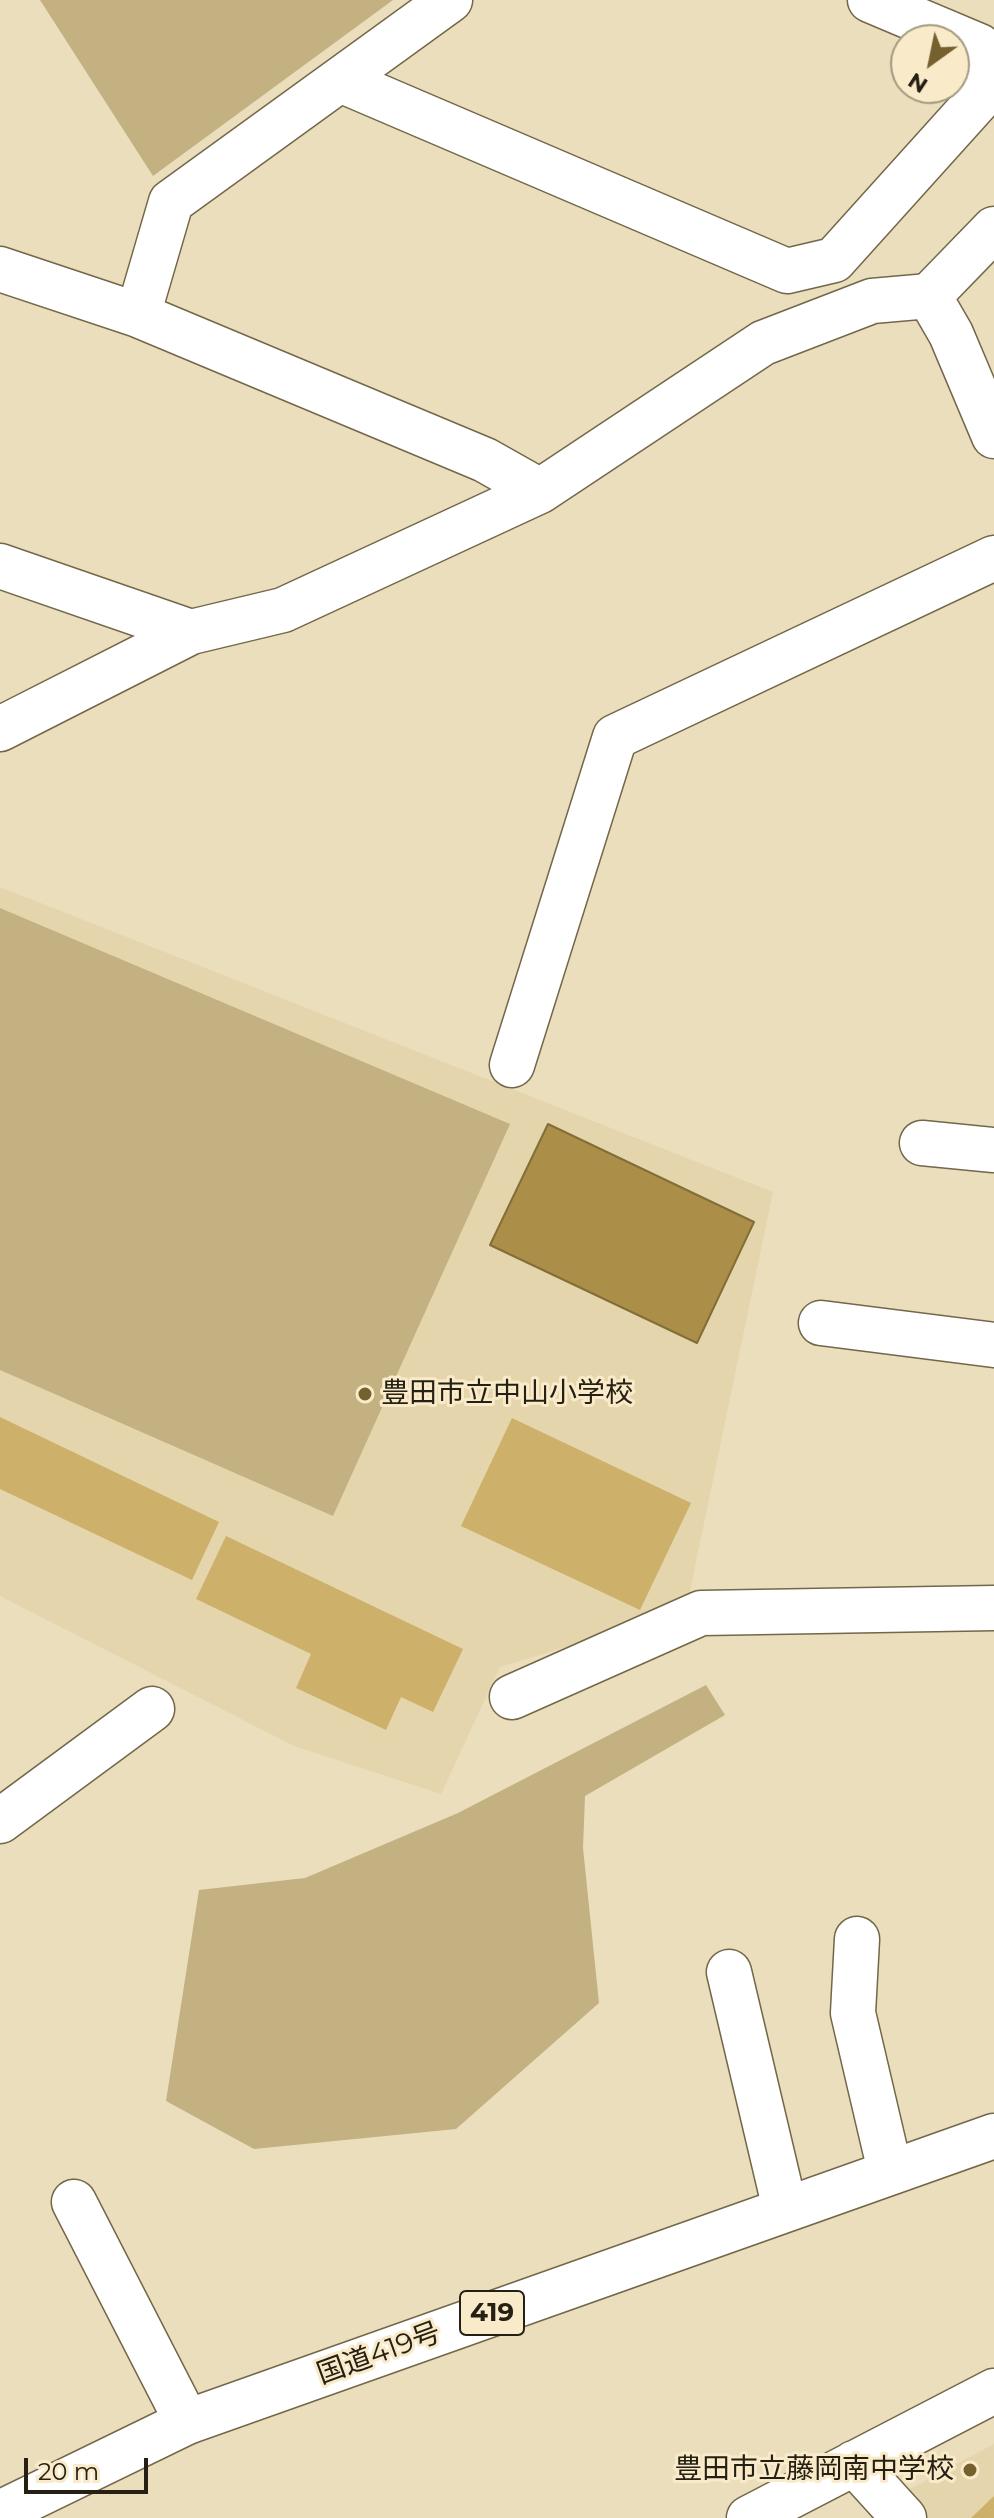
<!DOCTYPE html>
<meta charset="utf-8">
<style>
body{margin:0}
#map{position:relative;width:994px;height:2518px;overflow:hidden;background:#ebdebc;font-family:Montserrat,sans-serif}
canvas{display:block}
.north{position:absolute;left:890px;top:24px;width:80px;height:80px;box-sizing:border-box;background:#f9ebc9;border:2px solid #a49a80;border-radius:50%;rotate:213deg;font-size:22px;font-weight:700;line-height:32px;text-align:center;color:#252013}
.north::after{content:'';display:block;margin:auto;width:28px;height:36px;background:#74612f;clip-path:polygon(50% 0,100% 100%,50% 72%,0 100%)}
.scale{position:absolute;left:24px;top:2458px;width:124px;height:36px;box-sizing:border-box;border:4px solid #252013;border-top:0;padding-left:10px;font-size:24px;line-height:28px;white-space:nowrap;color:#252013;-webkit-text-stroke:6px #f9ebc9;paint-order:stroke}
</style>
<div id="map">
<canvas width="994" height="2518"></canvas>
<div class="north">N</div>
<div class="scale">20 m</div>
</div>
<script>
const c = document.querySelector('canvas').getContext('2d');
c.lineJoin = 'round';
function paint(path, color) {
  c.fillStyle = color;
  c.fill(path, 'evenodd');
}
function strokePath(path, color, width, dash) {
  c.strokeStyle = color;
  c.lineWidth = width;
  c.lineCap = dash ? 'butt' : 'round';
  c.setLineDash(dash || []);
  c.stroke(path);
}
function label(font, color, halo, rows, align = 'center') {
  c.font = font + ' Montserrat,"Noto Sans JP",sans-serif';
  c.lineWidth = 6;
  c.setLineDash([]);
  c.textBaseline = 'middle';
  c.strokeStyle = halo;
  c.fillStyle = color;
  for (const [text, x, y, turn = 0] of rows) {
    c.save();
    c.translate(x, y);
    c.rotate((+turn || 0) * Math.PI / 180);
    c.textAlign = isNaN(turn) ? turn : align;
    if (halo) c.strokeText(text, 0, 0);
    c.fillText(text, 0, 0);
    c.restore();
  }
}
paint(new Path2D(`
 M0,887L773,1192L686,1610L500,1667L441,1794L294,1746L0,1596Z
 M994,2444V2518H918L897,2496Z`), '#e5d5ac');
paint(new Path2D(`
 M40,0H393L153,176Z
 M0,908L510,1124L333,1516L0,1370Z
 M706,1685L725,1715L585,1796L583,1848L599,2003L456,2129L254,2149L166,2101L199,1890L305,1878L458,1813Z`), '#c4b182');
const water = new Path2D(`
 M548,1124L754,1222L697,1343L490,1245Z`);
paint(water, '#ab8f48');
strokePath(water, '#836e38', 2);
paint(new Path2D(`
 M0,1417L219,1522L192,1580L0,1489Z
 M512,1418L691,1503L640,1610L461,1526Z
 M226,1536L463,1649L433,1712L401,1697L386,1730L296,1688L311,1654L196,1599Z
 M994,2496V2518H971Z`), '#cdb16a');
const minor = new Path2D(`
 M340,80L787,271L834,260L989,88L979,46L870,0
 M0,269L138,315L485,460L540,491
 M929,296L951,334L994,436
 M138,315L171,202L450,0
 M0,566L191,632
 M0,729L191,632L283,610L540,491L763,343L872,301L929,296L994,229
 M512,1065L615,737L994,558
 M922,1143L994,1150
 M821,1323L994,1345
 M512,1697L701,1613L994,1608
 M0,1821L152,1709
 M857,1939L853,2013L890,2171
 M729,1972L785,2209
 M74,2202L187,2422
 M854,2463L904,2518
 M749,2518L994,2391`);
const trunk = new Path2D(`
 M0,2513L187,2422L994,2136`);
strokePath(minor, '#736749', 47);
strokePath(trunk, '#736749', 47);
strokePath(minor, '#fff', 44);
strokePath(trunk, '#fff', 44);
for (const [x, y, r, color] of [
 [365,1394,8,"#74612f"],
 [970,2470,8,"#74612f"]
]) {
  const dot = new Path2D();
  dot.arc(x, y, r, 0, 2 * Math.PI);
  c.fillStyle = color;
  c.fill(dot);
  strokePath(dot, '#f9ebc9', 3);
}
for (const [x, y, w] of [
 [492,2313,64]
]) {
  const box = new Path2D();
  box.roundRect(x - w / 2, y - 22, w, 44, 6);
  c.fillStyle = '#f9ebc9';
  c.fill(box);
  strokePath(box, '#252013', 2);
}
label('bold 26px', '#252013', null, [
 ["419",492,2313]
]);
label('28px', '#252013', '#f9ebc9', [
 ["豊田市立中山小学校",381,1394],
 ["豊田市立藤岡南中学校",954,2470,"right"]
], 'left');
label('28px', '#252013', '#f9ebc9', [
 ["国道419号",379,2354,-20]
]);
</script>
